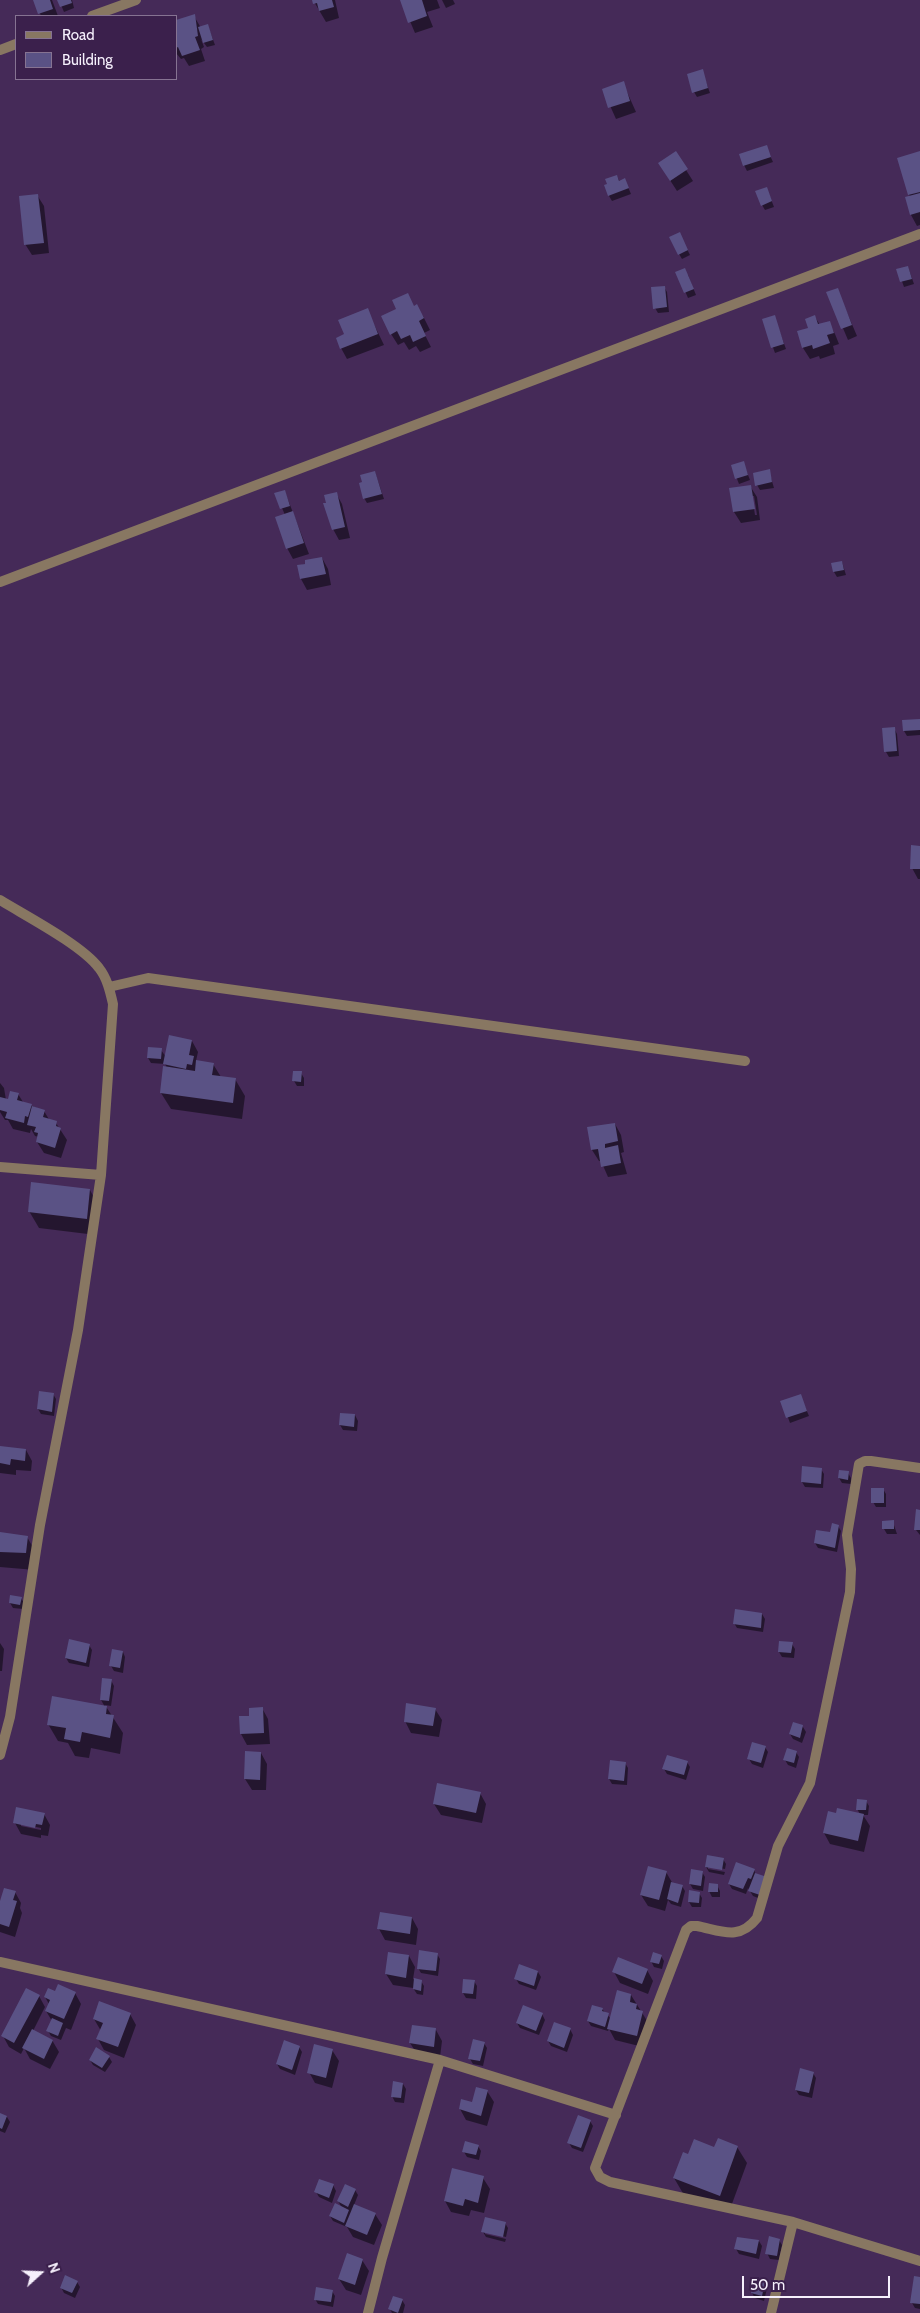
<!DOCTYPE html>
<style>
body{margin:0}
#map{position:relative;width:920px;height:2313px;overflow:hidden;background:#452a58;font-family:Cabin,sans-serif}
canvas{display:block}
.legend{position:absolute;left:15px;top:15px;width:162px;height:65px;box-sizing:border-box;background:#3b204c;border:1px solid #867392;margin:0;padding:6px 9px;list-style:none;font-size:15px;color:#f6f0fc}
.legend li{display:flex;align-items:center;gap:10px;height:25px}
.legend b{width:25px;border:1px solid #867392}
.north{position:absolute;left:15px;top:2248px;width:50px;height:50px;-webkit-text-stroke:4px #3b204c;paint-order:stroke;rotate:70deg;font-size:14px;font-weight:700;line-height:20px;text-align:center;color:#f6f0fc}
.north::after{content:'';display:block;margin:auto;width:18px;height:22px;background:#f6f0fc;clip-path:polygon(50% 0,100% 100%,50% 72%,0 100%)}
.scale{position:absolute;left:742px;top:2276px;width:148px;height:22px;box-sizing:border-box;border:2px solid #f6f0fc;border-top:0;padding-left:6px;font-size:15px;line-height:18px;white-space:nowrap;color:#f6f0fc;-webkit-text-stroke:4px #3b204c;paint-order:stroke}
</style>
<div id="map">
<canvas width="920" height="2313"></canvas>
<ul class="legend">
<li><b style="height:6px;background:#887762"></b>Road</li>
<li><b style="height:14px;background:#5a5285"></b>Building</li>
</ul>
<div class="north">N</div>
<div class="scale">50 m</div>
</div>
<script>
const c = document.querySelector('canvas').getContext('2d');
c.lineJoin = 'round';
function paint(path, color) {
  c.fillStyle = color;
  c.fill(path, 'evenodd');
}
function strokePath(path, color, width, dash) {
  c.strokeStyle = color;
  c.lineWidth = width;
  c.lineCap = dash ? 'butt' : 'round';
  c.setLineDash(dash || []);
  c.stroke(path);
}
paint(new Path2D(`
 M35,0H52L58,16H41Z
 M59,0H72L74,8L64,12Z
 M313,0H335L339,18L326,22Z
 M401,0H437L440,8L427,12L433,27L415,33Z
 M442,0H453L455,4L446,8Z
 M194,16L201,28L208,26L215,45L207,47L201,39L204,47L201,49L205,61L189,66L184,58L181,59L176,53V22Z
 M702,71L710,93L697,97L694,92Z
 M623,83L636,112L616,119L603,90Z
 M766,147L773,162L747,171L744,165Z
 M920,153V225L917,226L911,215L906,198L911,197L909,195Z
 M686,170L693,181L677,191L666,174Z
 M617,176L620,182L625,180L631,194L612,201L609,196Z
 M769,194L774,207L765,210L762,205Z
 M37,195L44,206L49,253L32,255L25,244Z
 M682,239L690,255L682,259L679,254Z
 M908,267L914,284L904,287L898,270Z
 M677,272L688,275L696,295L688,298Z
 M664,287L667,292L669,312L658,313L655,308Z
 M837,289L857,336L848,340L828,293Z
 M414,307L423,316L430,330L424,333L431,347L420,352L416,346L409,350L404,342L398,345L391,334L398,309Z
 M367,310L384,345L347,359L341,348Z
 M774,316L786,349L775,353L763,320Z
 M815,317L820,325L829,323L835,334L839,344L833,346L835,354L820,359L819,356L810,359L803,348L798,332L810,328Z
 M743,462L750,480L739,484L732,466Z
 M769,471L774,488L760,490L757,485Z
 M375,472L384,499L367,503L364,498Z
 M750,486L757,497L760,520L741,523L734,512L730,489ZM752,496H754L757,515H755Z
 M285,492L309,554L293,559L287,548L285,515L276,494Z
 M336,493L342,504L350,538L339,540L333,529L327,504Z
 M322,558L328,569L331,585L307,590L301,579L299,566Z
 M842,562L846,575L837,577L834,572Z
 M920,720V735L907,736L904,731Z
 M894,728L897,734L899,756L889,757L886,752Z
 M920,847V879H918L912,868Z
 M192,1041L198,1052L196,1061L213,1064L221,1077L235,1079L245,1096L242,1119L171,1109L161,1093L167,1068L165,1064L151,1063L148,1058L161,1050L166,1057Z
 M301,1073L304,1078V1086H297L294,1081Z
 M0,1083L4,1088L6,1100L9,1101L18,1094L23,1102L44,1111L50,1121L56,1123L67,1140L61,1158L44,1153L37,1142L39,1137L35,1136L31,1129L30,1133L13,1129L8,1120H5L0,1112Z
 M615,1124L621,1135L624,1152L621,1153L627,1174L608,1177L601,1161H599L592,1150L589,1128Z
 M90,1190L99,1207L96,1235L39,1228L29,1211Z
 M53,1394L56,1399L54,1416L41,1414L38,1409Z
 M800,1395L809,1416L790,1423L782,1401Z
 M355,1415L358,1421L357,1431L343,1430L340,1425Z
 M0,1447L26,1450L32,1461L31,1471L16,1470V1475L0,1473Z
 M821,1469L824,1474L823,1488L805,1487L802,1482Z
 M848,1473L851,1478V1484L842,1483L839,1478Z
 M883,1489L886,1494V1507H876L873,1502Z
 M920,1511V1535L916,1530Z
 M893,1522L897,1534H887L884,1529Z
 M838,1526L841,1531L837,1552L818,1548L815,1543L831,1534Z
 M0,1533L27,1537L37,1554L35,1570L0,1567V1569Z
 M21,1598L24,1603L23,1609L13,1608L10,1603Z
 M762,1614L765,1619L763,1632L737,1628L734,1623Z
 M0,1643L4,1649L2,1671H0Z
 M792,1644L795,1649L794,1658L782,1657L779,1652Z
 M89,1645L92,1650L89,1667L69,1663L66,1658Z
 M123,1652L125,1657L123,1673L114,1671L111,1666Z
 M111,1680L114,1686L111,1706L105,1705L123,1733L120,1754L91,1748L89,1758L75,1756L68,1743L58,1741L48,1724L105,1707L101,1700Z
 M262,1708L268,1719L270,1744L247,1745L241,1734L250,1717Z
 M435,1709L442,1720L439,1737L411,1733L405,1721Z
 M803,1727L806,1732L802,1743L793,1739L790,1734Z
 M765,1747L768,1752L763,1768L752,1764L749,1759Z
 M796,1752L799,1757L796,1768L788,1765L785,1760Z
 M261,1753L267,1764L266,1790H252L245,1779Z
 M687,1762L690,1767L686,1780L667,1774L664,1769Z
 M625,1763L628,1768L627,1785L612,1784L609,1779Z
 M480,1793L486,1804L482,1823L441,1815L434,1804Z
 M866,1801L869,1806L868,1815H863L870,1826L864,1852L830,1844L824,1833L837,1814H860L857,1809Z
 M44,1814L50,1825L48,1836L41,1835V1838L21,1834L15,1823ZM21,1824L41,1828V1830L21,1826Z
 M723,1859L726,1864L725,1869L708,1866V1869L725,1872L724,1875L709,1872L706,1867Z
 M754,1870L756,1875L763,1900L753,1896L748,1888L746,1894L732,1889L729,1884Z
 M666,1872L673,1884L682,1886L685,1891L681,1907L671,1904L668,1900L665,1911L648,1906L641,1895Z
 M702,1872L705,1877L703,1891L693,1889L690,1884Z
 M717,1885L720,1891V1897H712L709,1891Z
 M15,1892L21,1903L20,1908L22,1913L15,1937L0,1932V1905Z
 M699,1893L702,1898L701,1907H692L689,1902Z
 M412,1918L418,1929L416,1945L385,1940L379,1929Z
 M437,1954L440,1959L438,1976L421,1973L418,1968Z
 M409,1956L415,1967L413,1979L421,1981L424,1986L423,1995L417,1994L413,1988L393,1985L386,1974Z
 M661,1956L664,1961L662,1969L654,1967L651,1961Z
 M647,1970L653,1981L648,1994L620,1983L614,1972Z
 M538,1972L541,1977L536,1990L519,1984L516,1979Z
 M474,1981L477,1986L476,1999L466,1998L463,1993Z
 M56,1992L75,1993L81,2004L71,2030L66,2028L61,2040L51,2036L48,2031L52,2021L46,2011L49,2004L45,1997Z
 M631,1995L649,2024L643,2047L615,2040L609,2029L608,2031L591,2026L588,2021L602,2009L611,2019Z
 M39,1996L45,2007L33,2031L52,2040L59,2052L50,2069L30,2059L24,2048L21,2054L9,2047L3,2036Z
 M130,2014L136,2025L124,2058L104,2050L98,2039L101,2031L94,2019Z
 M542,2014L545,2020L539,2035L520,2028L517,2023Z
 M570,2029L573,2035L567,2052L551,2046L548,2041Z
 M436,2030L442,2041L440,2057L417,2054L410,2043Z
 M484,2043L487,2048L483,2066L473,2064L470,2059Z
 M299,2047L302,2052L295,2075L280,2069L277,2064Z
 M332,2050L339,2061L332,2088L315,2083L309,2072Z
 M109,2057L112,2062L105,2072L93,2065L90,2060Z
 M813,2073L816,2078L812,2098L799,2095L796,2090Z
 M403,2084L406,2089L404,2103L395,2102L392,2096Z
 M487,2091L494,2102L487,2126L466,2120L460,2109L473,2104Z
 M0,2114L7,2117L10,2122L5,2133L0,2131Z
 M590,2121L593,2126L583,2152L572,2148L569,2143Z
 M478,2146L481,2151L479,2160L467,2157L464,2152Z
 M737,2147L747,2163L729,2212L684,2195L674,2178L689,2156L715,2149Z
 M483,2178L490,2189L484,2213L471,2210L469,2216L451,2212L445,2201Z
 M333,2185L336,2191L332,2203L319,2197L316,2192Z
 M355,2190L358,2195L354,2205L375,2214L382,2225L374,2245L353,2237L347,2227L333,2221L330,2216L342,2208L338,2201Z
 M505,2223L508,2228L506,2237L485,2232V2234L506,2239L505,2242L486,2237L483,2232Z
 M779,2240L782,2245L779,2260L770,2259L767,2253Z
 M759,2241L762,2246L759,2259L739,2254L736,2249Z
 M362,2260L369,2271L361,2295L346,2290L339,2279Z
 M920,2278V2309L915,2308L912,2303Z
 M77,2282L80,2287L75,2298L64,2293L61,2287Z
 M764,2283L767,2288L764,2301L755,2298L752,2293Z
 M332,2291L335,2296L333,2307L318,2304L315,2299Z
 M402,2300L405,2305L403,2313H392L390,2309Z`), '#0007');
paint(new Path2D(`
 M33,0H50L53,9L38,14Z
 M57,0H71L72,3L60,7Z
 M312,0H332L334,7L319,11L317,3L313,4Z
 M400,0H422L427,16L408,23Z
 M195,14L198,36L195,37L200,50L182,56L178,47L176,48V20Z
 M208,24L213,40L203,43L198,27Z
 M703,69L708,88L692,93L687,74Z
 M624,81L630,101L608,108L602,89Z
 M767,145L771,157L743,166L739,154Z
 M676,151L688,169L670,181L658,163Z
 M920,151V192L908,195L897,158Z
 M617,175L619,181L625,178L629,188L608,196L604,185L607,184L605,179Z
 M767,187L772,201L761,206L755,191Z
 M920,193V212L910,215L905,197Z
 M38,194L44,243L24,245L19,196Z
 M680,232L688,250L678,255L669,237Z
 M908,266L912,279L900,282L896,269Z
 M685,268L694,289L684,293L675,272Z
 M665,286L667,307L653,309L651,287Z
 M838,288L852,325L841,329L826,292Z
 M408,293L414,306L417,304L424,318L419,321L426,336L413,342L410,335L401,339L397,331L390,335L381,316L396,309L392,300Z
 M368,308L378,334L340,349L336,338L344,334L338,320Z
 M775,315L784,344L771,348L762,319Z
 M815,315L818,324L830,321L834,333L827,335L830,343L813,349L812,345L802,348L797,331L808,328L805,319Z
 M744,461L748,475L735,479L731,465Z
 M770,469L772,482L755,486L753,473Z
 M375,471L382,494L363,499L359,483L362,482L360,475Z
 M751,485L755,509L733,512L729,488Z
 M285,490L290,506L280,509L274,493Z
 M337,492L345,527L332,530L323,503H326L324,495Z
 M293,511L304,543L286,549L275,517Z
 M322,557L326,574L300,579L297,565L305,564V560Z
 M842,561L844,570L833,572L831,563Z
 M920,719V730L903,731L902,720Z
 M895,727L897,751L884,752L882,728Z
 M911,845L920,846V869H910Z
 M169,1035L192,1040L189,1055L194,1056L192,1065L187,1064L186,1069L163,1064Z
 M148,1047L162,1048L161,1059L147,1058Z
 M196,1060L214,1063L212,1075L236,1078L233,1103L160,1093L163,1066L195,1071Z
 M293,1071H302L301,1082L292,1081Z
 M10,1091L19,1093L17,1100L32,1104L28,1117L25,1116L24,1123L5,1118L7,1112L0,1110V1097L8,1099Z
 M32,1106L45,1110L43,1117L57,1121L56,1126L61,1128L55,1148L36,1142L38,1133L34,1132L36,1127L27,1125Z
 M615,1123L618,1141L605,1144V1148L618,1145L621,1163L601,1167L598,1149L591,1150L587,1127Z
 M31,1182L90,1189L87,1219L28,1212Z
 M39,1391L54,1393L52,1412L37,1409Z
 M801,1394L807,1411L786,1418L780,1401Z
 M340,1413L355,1414L354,1427L339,1425Z
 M0,1446L26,1449L25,1461L11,1459L10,1465L0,1463Z
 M802,1466L822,1468L821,1484L801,1482Z
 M839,1470L849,1471L848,1480L838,1478Z
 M871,1488H884V1503H871Z
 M916,1509L920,1510V1530H914Z
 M894,1520V1529H882V1521Z
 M832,1523L839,1525L835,1548L814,1543L816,1530L830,1532Z
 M0,1532L28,1536L26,1553L0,1552Z
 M10,1595L22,1597L20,1605L9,1603Z
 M735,1609L762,1613L761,1628L733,1624Z
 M69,1639L90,1644L86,1663L65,1658Z
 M779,1641L793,1642L791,1653L778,1652Z
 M112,1649L123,1651L120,1668L109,1666Z
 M102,1678L112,1679L109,1701L100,1700Z
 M52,1696L107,1706L106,1714L114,1715L110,1738L82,1732L80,1742L64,1739L66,1728L47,1725Z
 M406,1703L436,1708L433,1726L404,1722Z
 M263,1707L264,1733L240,1734L239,1716H249V1708Z
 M793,1722L803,1725L800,1738L789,1734Z
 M752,1742L766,1746L761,1763L747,1759Z
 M787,1748L797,1751L794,1763L783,1760Z
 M245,1751L261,1752L260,1780L244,1779Z
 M667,1755L688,1761L684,1775L662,1769Z
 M610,1760L626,1762L624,1781L608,1779Z
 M437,1783L481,1792L476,1813L433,1804Z
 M857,1799L867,1800L866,1810H856Z
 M16,1807L45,1813L42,1825L36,1824L35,1828L13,1823Z
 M837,1808L864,1814L858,1841L823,1833L828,1811L836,1813Z
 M707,1855L724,1858L722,1870L705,1867Z
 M736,1862L755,1869L751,1879L748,1878L743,1889L728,1884Z
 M648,1866L667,1871L659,1900L640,1895Z
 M691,1869L703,1871L701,1886L689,1884Z
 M755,1873L767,1877L760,1895L748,1891Z
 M671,1882L683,1885L678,1903L667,1899Z
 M709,1883L718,1884V1892H708Z
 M4,1888L16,1891L13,1900L17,1901L9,1927L0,1924V1901Z
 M689,1890L700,1892L699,1903L688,1902Z
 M380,1912L412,1917L410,1934L377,1929Z
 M419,1950L438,1953L436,1971L417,1969Z
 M388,1952L409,1955L406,1978L385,1974Z
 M653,1952L662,1955L659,1964L650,1962Z
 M618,1957L648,1969L642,1984L612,1972Z
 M519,1964L538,1971L534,1986L514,1979Z
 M414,1978L422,1980L421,1991L413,1989Z
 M463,1979L475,1980L473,1994L462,1993Z
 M58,1984L76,1992L64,2019L45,2011L50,2000L44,1997L48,1988L55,1991Z
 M26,1988L40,1995L14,2043L1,2036Z
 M617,1990L631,1994L630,2002L637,2004L636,2009L643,2011L637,2036L607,2029Z
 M99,2001L131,2013L118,2047L96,2039L103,2023L93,2019Z
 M523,2005L543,2013L536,2031L516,2023Z
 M592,2005L603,2008L602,2011L609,2013L605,2027L587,2021Z
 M52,2018L63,2023L58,2036L46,2031Z
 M554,2022L571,2028L564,2048L547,2041Z
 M412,2025L436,2028L434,2047L409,2043Z
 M32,2029L53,2040L44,2059L22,2048Z
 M473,2039L485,2042L480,2061L468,2059Z
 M284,2040L300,2046L292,2070L276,2064Z
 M314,2044L333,2049L326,2078L307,2073Z
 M96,2047L110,2056L102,2068L89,2060Z
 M800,2068L814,2072L809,2093L795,2090Z
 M393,2081L403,2083L401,2098L391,2097Z
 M476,2087L488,2090L481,2116L459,2109L461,2099L472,2102Z
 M0,2113L7,2116L2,2129L0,2128Z
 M578,2115L591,2120L581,2148L567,2143Z
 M718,2138L738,2146L720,2196L673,2178L683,2152L688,2154L694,2139L714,2147Z
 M465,2141L479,2145L476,2155L462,2152Z
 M452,2168L484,2176L478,2203L465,2199L463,2206L444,2201Z
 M319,2179L334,2184L329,2198L314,2192Z
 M345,2184L356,2189L348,2207L337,2201Z
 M335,2203L349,2210L344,2223L329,2216Z
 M354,2204L376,2213L367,2235L345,2226Z
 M485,2217L506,2222L503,2237L481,2232Z
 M769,2236L780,2239L777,2256L765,2254Z
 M737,2237L759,2240L756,2254L734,2249Z
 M347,2253L363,2259L355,2285L338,2279Z
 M65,2275L78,2281L72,2293L60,2288Z
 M914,2276L920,2277V2304L910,2303Z
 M754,2280L765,2282L762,2296L751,2293Z
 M316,2287L333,2290L331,2302L314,2300Z
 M393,2296L403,2299L398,2313L388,2309Z`), '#5a5285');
strokePath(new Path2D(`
 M92,16L136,0
 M0,50L16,44
 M0,582L920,234
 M0,900C26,916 82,945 99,968C107,978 110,991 113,1004L101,1175L78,1330L40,1525L10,1717L0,1755
 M109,987L148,978L745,1061
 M0,1167L101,1175
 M920,1468L871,1461H865L859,1464L847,1535L851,1569L850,1592L810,1783L778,1846L757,1918C739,1941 722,1931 697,1926H691L686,1930L595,2168L600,2177L610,2182L793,2222L920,2261
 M0,1962L440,2060L616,2115
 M368,2313L382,2258L440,2060
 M771,2313L793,2222`), '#887762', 10);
</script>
